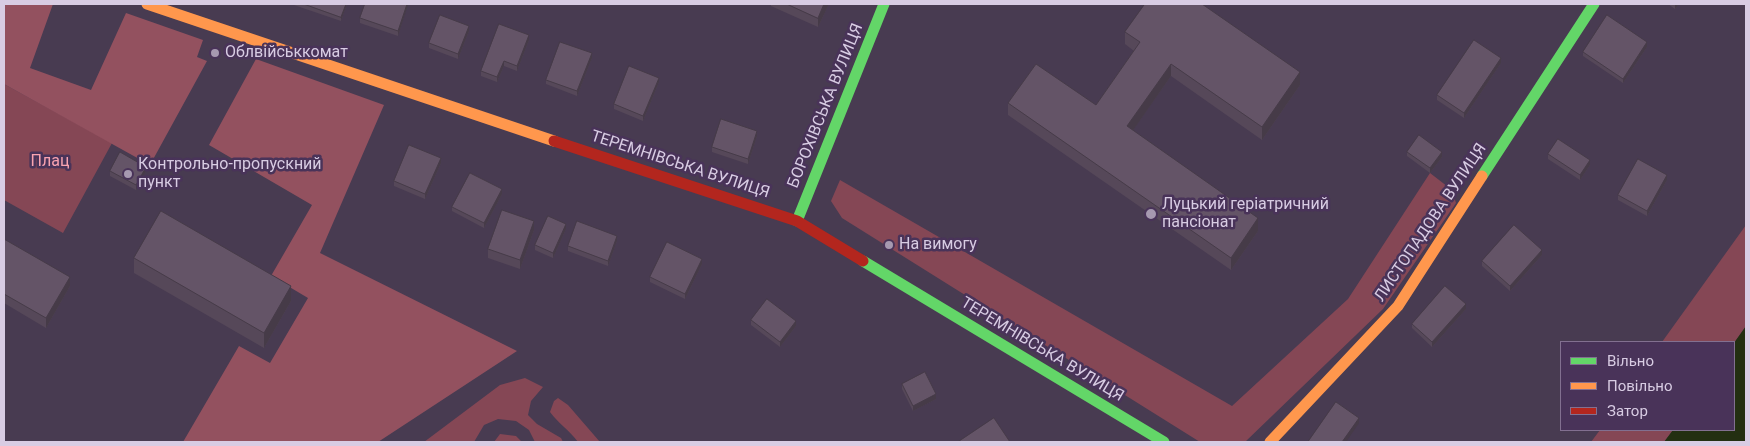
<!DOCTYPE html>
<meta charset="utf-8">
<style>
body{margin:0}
#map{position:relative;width:1750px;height:446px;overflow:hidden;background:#483b51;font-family:Roboto,sans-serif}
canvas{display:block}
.frame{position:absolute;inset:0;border:5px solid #d8cce3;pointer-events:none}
.legend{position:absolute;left:1560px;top:341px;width:175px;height:90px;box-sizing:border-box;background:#493359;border:1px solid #827090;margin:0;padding:6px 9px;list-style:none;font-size:15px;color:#d8cce3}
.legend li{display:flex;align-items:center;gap:10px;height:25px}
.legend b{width:25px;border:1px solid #827090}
</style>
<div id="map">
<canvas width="1750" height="446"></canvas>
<div class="frame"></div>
<ul class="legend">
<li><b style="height:6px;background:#63d668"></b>Вільно</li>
<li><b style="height:6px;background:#ff974d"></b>Повільно</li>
<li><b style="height:6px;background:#b3261e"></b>Затор</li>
</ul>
</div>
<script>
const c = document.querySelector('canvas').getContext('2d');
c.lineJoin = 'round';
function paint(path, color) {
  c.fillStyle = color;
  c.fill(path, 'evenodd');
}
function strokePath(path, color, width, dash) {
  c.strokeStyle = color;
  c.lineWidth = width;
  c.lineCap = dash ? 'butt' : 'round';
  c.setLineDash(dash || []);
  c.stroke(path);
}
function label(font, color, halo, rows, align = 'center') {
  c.font = font + ' Roboto,sans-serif';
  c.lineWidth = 5;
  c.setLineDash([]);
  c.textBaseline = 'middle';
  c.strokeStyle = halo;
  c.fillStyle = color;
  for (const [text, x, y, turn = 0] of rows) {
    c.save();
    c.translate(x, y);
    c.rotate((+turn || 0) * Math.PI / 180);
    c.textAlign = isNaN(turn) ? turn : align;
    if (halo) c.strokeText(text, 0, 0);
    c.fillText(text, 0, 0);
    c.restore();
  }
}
paint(new Path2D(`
 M4,84L112,143L63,233L4,200Z
 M1430,173L1452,190L1456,203L1383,309L1245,442H1200L842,218L831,201L840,180L1232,406L1348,299Z
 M1746,225V326L1734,343L1662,342Z
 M525,378L543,387L531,401L528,415L537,424L561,438L563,442H535L529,430L516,421L498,419L484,425L474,442H424L500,385Z
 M558,398L568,405L600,442H578C570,431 558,423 550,412L554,401Z
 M1600,430H1673L1664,442H1591Z
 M500,434L516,436L522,442H494Z`), '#854755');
paint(new Path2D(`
 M4,4H53L30,68L91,90L126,13L203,40L197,57L207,61L150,165L4,84Z
 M256,59L384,105L320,253L517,351L378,442H183L239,346L270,363L308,298L271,276L312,205L209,145Z`), '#93515f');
paint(new Path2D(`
 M1746,326V442H1664L1673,430H1734V343Z`), '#232f11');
strokePath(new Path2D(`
 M1482,176L1594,4
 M797,221L884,4
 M863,261L1164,442`), '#63d668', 11);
strokePath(new Path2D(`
 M147,4L554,141
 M1270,442L1398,306L1482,176`), '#ff974d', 11);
strokePath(new Path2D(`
 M554,141L797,221L863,261`), '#b3261e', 11);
paint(new Path2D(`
 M291,4H347L341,21Z
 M408,4L398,36L360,23V18Z
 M771,4H829L818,27L771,6Z
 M1668,4H1679L1675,9Z
 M469,31L458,59L429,48V43Z
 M1125,32L1300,85L1262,140L1171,76L1133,130L1258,231L1231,270L1008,115V103L1096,105L1134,51L1125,44Z
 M529,40L517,71L504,66L497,82L481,76V71Z
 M1647,47L1623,83L1583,56V52Z
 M592,58L577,96L546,84V80Z
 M1501,63L1464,118L1437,100V95Z
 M659,82L643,121L614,109V104Z
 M757,136L748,164L712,152V147Z
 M1407,152L1442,157L1430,173L1407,156Z
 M1548,154L1590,165L1580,180L1548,159Z
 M441,163L425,199L394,186V181Z
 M110,171H146L136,190L110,176Z
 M1667,180L1647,216L1618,200V195Z
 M502,194L484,228L452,211V207Z
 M566,229L553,258L535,250V245Z
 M534,230L520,269L488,258V249Z
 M4,239L70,286L46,328L4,303Z
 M617,241L608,266L568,251V246Z
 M1542,255L1510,291L1482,266V261Z
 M134,258L291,301L264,348L134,273Z
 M702,264L685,299L650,282V277Z
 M1466,309L1432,347L1412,328V324Z
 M751,320L796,326L780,347L751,325Z
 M902,384L936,399L913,411L902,389Z`), '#564859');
paint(new Path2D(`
 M346,4H347L341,21V17Z
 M407,4H408V5L398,36V31Z
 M824,4H829L818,27V18Z
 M1675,4H1679L1675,9Z
 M469,26V31L458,59V54Z
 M529,35V40L517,71V66Z
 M1647,42V47L1623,83V79Z
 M592,53V58L577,96V91Z
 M1501,58V63L1464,118V113Z
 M504,61V66L497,82V77Z
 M1171,64V76L1127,139V126Z
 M1300,72V85L1262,140V127Z
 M659,78V82L643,121V116Z
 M757,131V136L748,164V159Z
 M1442,152V157L1430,173V168Z
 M441,158V163L425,199V194Z
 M1590,160V165L1580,180V175Z
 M146,167V171L136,190V185Z
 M1667,175V180L1647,216V211Z
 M502,189V194L484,228V223Z
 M1258,218V231L1231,270V258Z
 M534,221V230L520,269V260Z
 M566,224V229L553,258V253Z
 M617,236V241L608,266V261Z
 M1542,250V255L1510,291V286Z
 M702,259V264L685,299V294Z
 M70,277V286L46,328V318Z
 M291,286V301L264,348V333Z
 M1466,304V309L1432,347V342Z
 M796,321V326L780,347V342Z
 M936,394V399L913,411V406Z
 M1359,418V423L1346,442H1342Z`), '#463b48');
const building = new Path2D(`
 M304,4H346L341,17Z
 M365,4H407L398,31L360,18Z
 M787,4H824L818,18Z
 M1145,4H1202L1300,72L1262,127L1171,64L1127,126L1258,218L1231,258L1008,103L1036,64L1096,105L1140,42L1125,32Z
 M440,15L469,26L458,54L429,43Z
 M1607,15L1647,42L1623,79L1583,52Z
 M499,24L529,35L517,66L504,61L497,77L481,71Z
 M1474,40L1501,58L1464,113L1437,95Z
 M560,42L592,53L577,91L546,80Z
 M629,66L659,78L643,116L614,104Z
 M721,119L757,131L748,159L712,147Z
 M1419,135L1442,152L1430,168L1407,152Z
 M1558,139L1590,160L1580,175L1548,154Z
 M409,145L441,158L425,194L394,181Z
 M120,152L146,167L136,185L110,171Z
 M1638,159L1667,175L1647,211L1618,195Z
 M470,173L502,189L484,223L452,207Z
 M502,210L534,221L520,260L488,249Z
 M161,211L291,286L264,333L134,258Z
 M548,216L566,224L553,253L535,245Z
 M577,221L617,236L608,261L568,246Z
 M1514,225L1542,250L1510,286L1482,261Z
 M4,239L70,277L46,318L4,294Z
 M667,242L702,259L685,294L650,277Z
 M1445,286L1466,304L1432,342L1412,324Z
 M767,299L796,321L780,342L751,320Z
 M925,372L936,394L913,406L902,384Z
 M1336,402L1359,418L1342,442H1308Z
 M994,418L1010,442H958Z`);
paint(building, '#645467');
strokePath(building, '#463b48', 1);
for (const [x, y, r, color] of [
 [215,53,5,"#a699b0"],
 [128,174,5,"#a699b0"],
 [1151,214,6,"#a699b0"],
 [889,245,5,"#a699b0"]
]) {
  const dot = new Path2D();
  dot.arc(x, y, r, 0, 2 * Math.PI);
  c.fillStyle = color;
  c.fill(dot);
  strokePath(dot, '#493359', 2);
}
label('16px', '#d8cce3', '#493359', [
 ["Облвійськкомат",225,53],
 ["Контрольно-пропускний",138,165],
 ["пункт",138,183],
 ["Луцький геріатричний",1162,205],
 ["пансіонат",1162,223],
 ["На вимогу",899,245]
], 'left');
label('16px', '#d8cce3', '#493359', [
 ["БОРОХІВСЬКА ВУЛИЦЯ",826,106,-68],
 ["ТЕРЕМНІВСЬКА ВУЛИЦЯ",680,165,18],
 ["ЛИСТОПАДОВА ВУЛИЦЯ",1431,223,-56],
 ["ТЕРЕМНІВСЬКА ВУЛИЦЯ",1042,350,31]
]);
label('16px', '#f9a3b0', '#493359', [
 ["Плац",50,162]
]);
</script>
